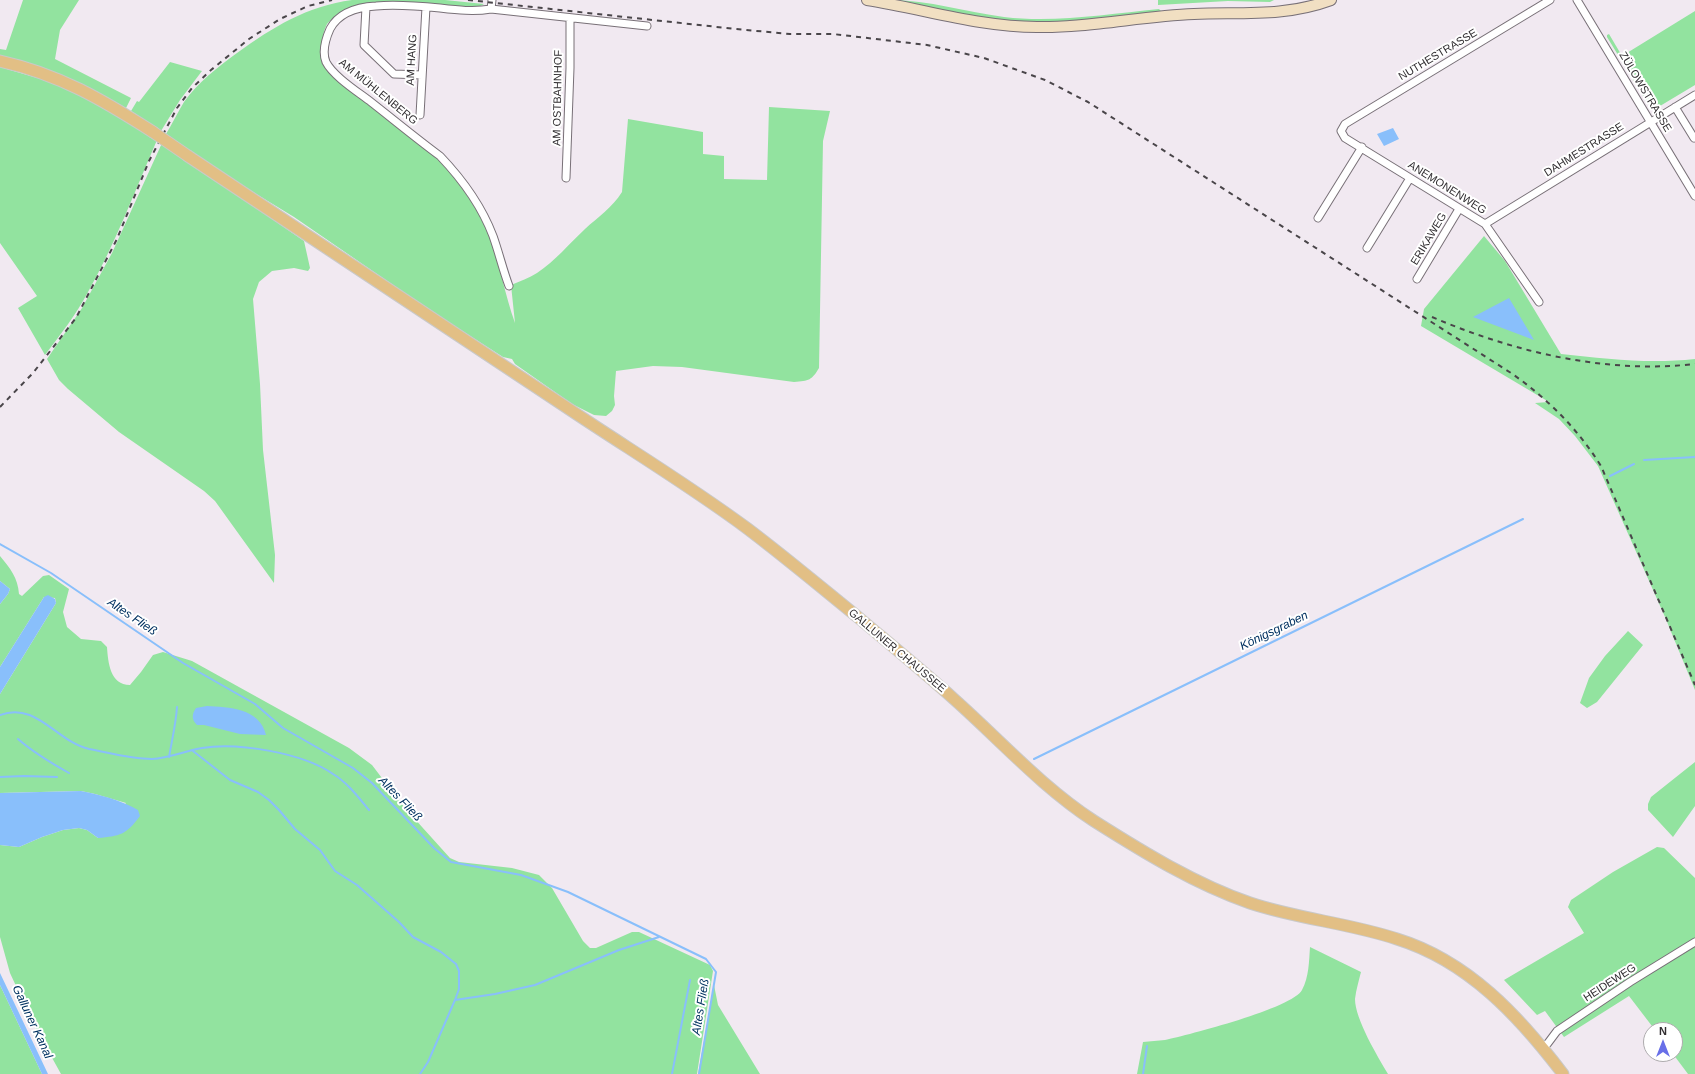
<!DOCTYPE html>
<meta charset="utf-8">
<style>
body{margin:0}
#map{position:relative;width:1695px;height:1074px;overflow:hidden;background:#f1e9f1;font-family:Arial,sans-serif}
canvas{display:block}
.north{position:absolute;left:1643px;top:1022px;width:40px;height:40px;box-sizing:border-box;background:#fff;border:1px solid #adabad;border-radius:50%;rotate:0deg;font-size:11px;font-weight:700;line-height:16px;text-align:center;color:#312e31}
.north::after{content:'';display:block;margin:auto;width:14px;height:18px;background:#686fe8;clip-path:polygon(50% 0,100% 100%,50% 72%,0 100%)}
</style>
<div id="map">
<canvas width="1695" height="1074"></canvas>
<div class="north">N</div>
</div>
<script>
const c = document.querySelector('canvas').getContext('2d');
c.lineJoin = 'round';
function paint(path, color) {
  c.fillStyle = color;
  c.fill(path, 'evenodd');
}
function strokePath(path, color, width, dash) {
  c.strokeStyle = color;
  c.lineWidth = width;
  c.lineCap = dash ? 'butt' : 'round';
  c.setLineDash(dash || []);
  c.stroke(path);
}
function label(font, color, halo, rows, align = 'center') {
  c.font = font + ' Arial,sans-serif';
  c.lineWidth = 4;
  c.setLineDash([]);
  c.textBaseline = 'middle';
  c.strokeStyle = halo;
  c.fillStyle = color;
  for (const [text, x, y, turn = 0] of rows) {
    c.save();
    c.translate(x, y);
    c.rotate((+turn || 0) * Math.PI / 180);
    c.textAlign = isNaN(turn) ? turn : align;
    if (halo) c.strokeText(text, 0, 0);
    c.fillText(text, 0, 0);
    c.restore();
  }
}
paint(new Path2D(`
 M23,0H79L60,30L55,59L131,98L126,108L92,89L52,71L0,55V49L6,50Z
 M352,0H445L484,4C473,11 458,7 445,6C415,3 346,0 327,24C321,35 323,48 322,60L439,159C454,175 484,217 491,238C500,266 505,295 515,323L511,285C520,281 529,278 537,273C555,261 569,244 585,229C598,217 612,208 622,192L628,119L703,132V154L724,156V179L767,180L769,107L830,111L823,141L819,368C812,380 809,381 794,382L682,367L653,366L616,371L614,396L615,405L612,411L606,416L594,415L572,404L515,364L512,359L503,357L428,309L294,217L230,178L166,134C172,124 178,112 184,102C198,82 218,67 237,53C273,27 307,6 352,0Z
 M890,0C929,0 966,12 1004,17C1055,23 1108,14 1159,9L1162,12C1116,17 1069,24 1022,23C978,21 934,9 890,0Z
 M1158,0H1274L1270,2L1228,1L1158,5Z
 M1695,11V85L1660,106H1653L1645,99L1607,37V35L1609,34L1622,56Z
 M170,62L202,71L180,100L161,131L131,111L137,101L139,102Z
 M0,67L51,82L84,96L157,140C135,191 115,244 88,292C76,315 60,335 45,355L18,308L37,296L0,243Z
 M162,143L304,241L310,268L308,271L294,268L272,271L259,282L253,299L260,384L263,450L275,555L274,583L215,501L204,491L119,432L68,389L59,380L47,359L82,308L112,253Z
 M1484,236L1505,261L1561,354C1606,359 1650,364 1695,359V690L1665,617L1598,466L1575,436L1559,419L1535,403L1549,402L1421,326L1424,309Z
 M0,556C10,568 18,578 19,594L22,596L43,576L49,575L69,589L63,612L67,627L81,639L101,641L107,647C108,662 110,685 130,685L141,672L153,655L163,652L192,661L349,748L372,765L404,807L450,858L459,862L512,868L539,875L552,888L583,941L590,948H596L632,932H639L710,965L713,971L697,1074H61L35,1027L10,973L0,937V845L19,847L42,837L63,830L79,828L87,830L98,838L126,803L95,794L81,791L0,793V694L56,603L55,598L44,597L0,667V604L8,594L10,589L0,581Z
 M1628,631L1643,645L1597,702L1587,708L1580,703L1589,678L1605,656Z
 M1695,762V806L1673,837L1648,810V804L1651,797Z
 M1657,847L1664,848L1695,878V1074H1688L1673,1054H1675V1030H1655L1629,996L1564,1037L1545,1011L1537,1015L1504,980L1584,933L1568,907L1571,900L1613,872Z
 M1310,947L1361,972C1359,980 1356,990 1355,999C1355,1019 1378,1057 1388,1074H1137L1143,1042C1150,1041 1158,1041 1165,1040C1188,1035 1293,1008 1302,990C1309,977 1309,961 1310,947Z
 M0,985L42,1074H0Z
 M714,985L718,1005L760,1074H698Z`), '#92e39f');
paint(new Path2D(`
 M1393,128L1399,139L1384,146L1377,134Z
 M1509,298L1534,340L1473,317Z
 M0,581L10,589L8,594L0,604Z
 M48,595L55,599L56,603L0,694V667L44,597Z
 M207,706C228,707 260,708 266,735L240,734L204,725H197C191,719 192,714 196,708Z
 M81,791C101,795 121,800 138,810L140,816C126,835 120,836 98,838L87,830L79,828L63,830L42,837L19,847L0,845V793Z
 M0,973L48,1074H42L0,985Z`), '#89bffb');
strokePath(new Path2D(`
 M1644,460L1695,457
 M1610,476L1634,464
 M0,544L51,573L183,663L255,704L283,728L353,768L372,783L434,848L451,862L521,875L568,892L706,959L716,972L699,1074
 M0,715C36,701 57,742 89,749C110,753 130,759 152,759C169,758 185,751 202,748C238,742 303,753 333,774C348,783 359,798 369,810
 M18,739C34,753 51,763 69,773
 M193,751L230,780L258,792L269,800L279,810L295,829L320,850L335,871L357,885L399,922L413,937L441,952L456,964L459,971V989L455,1000L428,1062L420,1074
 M169,757C172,740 176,723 177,707
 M1034,759L1523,519
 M0,777L24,776L57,777
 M455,1000L495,994L535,985L619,950L659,937
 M672,1074L690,980
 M1143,1074L1147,1046`), '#89bffb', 2);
const minor = new Path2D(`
 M1577,0L1695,196
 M366,7L364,45L394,74L422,75
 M491,9L492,0
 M1675,107L1694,138
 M420,115L426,7
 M566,178L570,68V18
 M1318,218L1362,147
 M1485,224L1695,95
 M1367,248L1410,178
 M1417,279L1459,209
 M509,286C503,270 499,253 493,236C482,207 461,178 440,156C417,139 394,120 371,102C358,92 333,76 326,62C322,52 326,38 330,29C339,12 358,7 376,6C397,4 419,6 440,8C457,10 474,12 491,9L647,26
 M1539,302L1485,224L1345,138L1341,131L1345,124L1550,0
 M1543,1048L1548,1043L1557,1031L1630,982L1695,942`);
const secondary = new Path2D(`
 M867,0C924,9 980,27 1037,27C1089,28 1141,16 1194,14C1241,12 1285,17 1331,0`);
const primary = new Path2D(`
 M0,61C59,74 103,100 153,132
 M188,156C314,239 440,323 566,407C627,448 689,485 748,529C785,557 822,588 859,618C891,645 924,672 955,700C1001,741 1042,787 1094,821C1143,852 1195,884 1250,903C1298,919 1349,923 1397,939C1468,961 1519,1016 1563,1074`);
strokePath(minor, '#787077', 9);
strokePath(secondary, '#787077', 12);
strokePath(primary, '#c9c9c9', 13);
strokePath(minor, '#fff', 7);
strokePath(secondary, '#f1dfc2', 10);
strokePath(primary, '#e2bf85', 11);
strokePath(new Path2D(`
 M468,0L736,29L790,34H833L927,45L984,58L1045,80L1088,102L1511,373C1547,398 1578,429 1601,466L1695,685
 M1432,317C1514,352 1605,374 1695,364
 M0,407L33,373L76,318L117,239L149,161L177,108L192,88L211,70L249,39L280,19L308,6L332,0`), '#494549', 2, [5, 5]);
const primaryBridge = new Path2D(`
 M153,132L188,156`);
strokePath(primaryBridge, '#c9c9c9', 13, []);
strokePath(primaryBridge, '#e2bf85', 11);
label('11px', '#312e31', '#fff', [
 ["NUTHESTRASSE",1438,55,-31],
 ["AM HANG",412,60,-87],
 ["AM MÜHLENBERG",378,92,39],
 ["ZÜLOWSTRASSE",1645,92,59],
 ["AM OSTBAHNHOF",558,98,-89],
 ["DAHMESTRASSE",1584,150,-32],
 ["ANEMONENWEG",1447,188,32],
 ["ERIKAWEG",1429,239,-59],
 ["GALLUNER CHAUSSEE",897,651,40],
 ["HEIDEWEG",1610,983,-33]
]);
label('italic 12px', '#003160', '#fff', [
 ["Altes Fließ",132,617,34],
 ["Königsgraben",1274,631,-26],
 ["Altes Fließ",400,799,46],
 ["Altes Fließ",701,1007,-81],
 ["Galluner Kanal",32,1022,65]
]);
</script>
